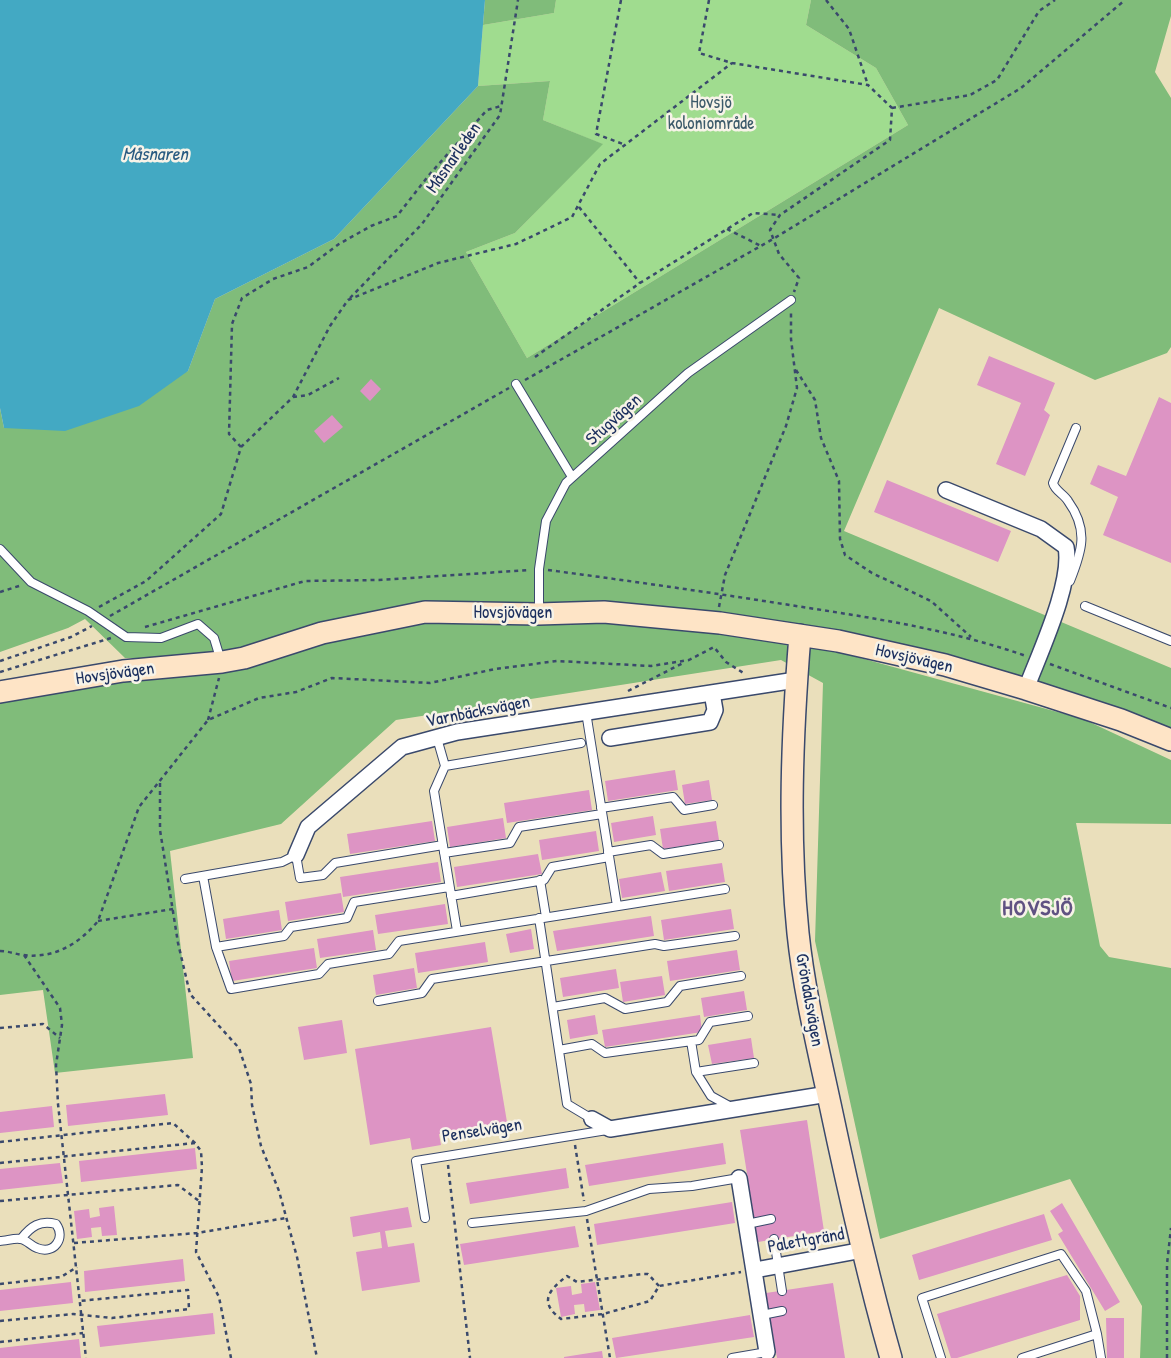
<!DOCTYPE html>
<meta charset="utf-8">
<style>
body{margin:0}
canvas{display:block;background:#eadfbb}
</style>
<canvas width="1171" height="1358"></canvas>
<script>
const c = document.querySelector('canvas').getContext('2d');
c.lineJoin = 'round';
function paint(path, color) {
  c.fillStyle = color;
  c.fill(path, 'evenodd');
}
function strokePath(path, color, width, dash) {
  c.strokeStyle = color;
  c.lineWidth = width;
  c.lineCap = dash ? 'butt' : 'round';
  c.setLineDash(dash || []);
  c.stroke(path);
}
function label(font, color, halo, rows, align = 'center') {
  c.font = font + ' "Patrick Hand",sans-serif';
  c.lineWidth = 5;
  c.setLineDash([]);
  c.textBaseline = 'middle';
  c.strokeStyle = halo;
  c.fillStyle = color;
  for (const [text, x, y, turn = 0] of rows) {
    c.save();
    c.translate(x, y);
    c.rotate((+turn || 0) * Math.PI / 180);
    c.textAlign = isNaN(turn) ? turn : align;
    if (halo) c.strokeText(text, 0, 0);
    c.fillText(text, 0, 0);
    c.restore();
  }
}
paint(new Path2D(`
 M556,0H811L806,25L876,68L908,125L527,358L466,252L515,233L602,144L543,120L550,81L478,86L483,25L554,13Z`), '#a0dc8f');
paint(new Path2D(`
 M485,0H556L554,13L483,25Z
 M811,0H1171V16L1155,72L1171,98V347L1167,353L1095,380L939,308L844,531L1171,668V728L1078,694L949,659L827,633L436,607L221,659L125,658L85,619L68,628L0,652V408L4,428L188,371L215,299L334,239L478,86L550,81L543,120L603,144L515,233L466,252L527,358L908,125L876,68L806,25Z
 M433,615L605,619L721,630L824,648L1083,719L1171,760V824L1076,823L1100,946L1109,957L1171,968V1358H1140L1142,1306L1070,1179L880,1239L815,941L823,683L781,660L396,720L281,824L170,851L193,1058L55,1073L43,990L0,995V696Z`), '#80bc7a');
paint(new Path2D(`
 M0,0H485L478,86L334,239L215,299L188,371L139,406L65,431L4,428L0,408Z`), '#43a9c3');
paint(new Path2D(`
 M989,356L1055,383L1044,410L1050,415L1025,476L996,464L1021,403L977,385Z
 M371,379L381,389L370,401L360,391Z
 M1159,397L1171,403V563L1103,535L1118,497L1090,484L1098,465L1126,476Z
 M332,415L343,427L324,443L314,431Z
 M887,480L1011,531L998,562L874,512Z
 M675,770L678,790L608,801L605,781Z
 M709,780L712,800L685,804L682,785Z
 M589,790L592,810L507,823L504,803Z
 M653,816L656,835L614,842L611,823Z
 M503,818L506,838L450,847L447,827Z
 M432,821L435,841L350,854L347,834Z
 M716,821L719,840L663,849L660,829Z
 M596,831L599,851L542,860L539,840Z
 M538,854L542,874L457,887L454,867Z
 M438,862L441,882L343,897L340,877Z
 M722,863L725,882L669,891L666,871Z
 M661,872L665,891L622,898L619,879Z
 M341,893L344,912L288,921L285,902Z
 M445,904L448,924L378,934L375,915Z
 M731,909L734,929L664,940L661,920Z
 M279,910L282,930L226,939L223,919Z
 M651,916L654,936L557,951L553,931Z
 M531,929L534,949L510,953L506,934Z
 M373,930L376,950L320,958L317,939Z
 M485,942L488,962L418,973L415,953Z
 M314,948L317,968L232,981L229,961Z
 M737,950L740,970L670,981L667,961Z
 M414,968L417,988L376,995L373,975Z
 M616,969L619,988L563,997L560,978Z
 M662,976L665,995L623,1002L620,982Z
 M744,991L747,1010L704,1017L701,998Z
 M595,1015L598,1034L570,1039L567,1020Z
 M700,1015L702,1032L605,1047L602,1030Z
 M342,1020L347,1053L304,1060L298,1027Z
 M491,1027L507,1122L439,1134L441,1145L412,1150L410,1138L370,1145L355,1049Z
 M751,1038L754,1058L712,1064L708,1045Z
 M165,1094L168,1115L68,1126L66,1105Z
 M52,1106L54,1127L0,1133V1112Z
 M807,1120L824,1231L758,1242L740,1130Z
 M723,1143L726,1164L589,1186L585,1165Z
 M195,1148L197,1169L81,1182L79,1161Z
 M60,1163L63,1183L0,1190V1169Z
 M566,1168L569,1188L470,1204L466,1183Z
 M732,1202L735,1223L597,1245L594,1224Z
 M1062,1203L1120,1302L1105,1311L1058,1234L1063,1231L1050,1211Z
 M114,1206L117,1235L102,1236L101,1227L91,1228L92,1237L77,1239L74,1211L89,1209L90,1218L100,1216L99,1208Z
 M408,1207L412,1227L385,1231L388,1247L414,1243L420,1282L362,1291L356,1252L382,1248L380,1232L353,1237L350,1217Z
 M1044,1214L1052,1240L919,1280L912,1255Z
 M575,1226L579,1247L464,1265L460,1244Z
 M183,1259L185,1281L85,1292L84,1271Z
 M1067,1275L1080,1296V1320L957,1358H951L937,1314Z
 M71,1282L73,1303L0,1311V1290Z
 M595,1282L600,1310L585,1312L584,1304L574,1305L575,1314L561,1317L556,1288L571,1286L572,1295L582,1293L581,1284Z
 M833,1283L845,1358H777L766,1293Z
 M213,1313L215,1334L100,1347L97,1326Z
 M750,1315L754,1337L616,1358L612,1338Z
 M1106,1318H1124V1358H1107Z
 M79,1339L81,1358H0V1348Z
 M602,1351L603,1358H564V1357Z`), '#dd94c4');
const lane = new Path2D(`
 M516,384L572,477
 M0,549L31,582L88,611L126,637L161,638L198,624L214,638L221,661
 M1070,581C1082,551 1089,530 1068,501C1064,494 1055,491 1053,483L1076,428
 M1085,606L1171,641
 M539,612V569L546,521L566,483L688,373L791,300
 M586,712L617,906
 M437,738L445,766L434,791L457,931
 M445,766L581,743
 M601,808L673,797L684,810L713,805
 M608,852L651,845L663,854L719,845
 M444,853L510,843L519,827L602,814
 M203,876L216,947L231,989L319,974L328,964L389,954L399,941L725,889
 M185,879L282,862L296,855L300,878L323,875L335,863L443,845
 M540,880L546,917
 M451,896L544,880L552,867L609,857
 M539,918L567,1104L592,1119
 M216,947L284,936L291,927L347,918L354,902L449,887
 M378,1001L422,993L432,979L655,944L664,946L735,936
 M553,1007L605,998L625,1009L667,1002L680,986L741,976
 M691,1041L696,1072L711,1096L731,1107
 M559,1050L592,1044L605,1053L699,1040L710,1022L748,1016
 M696,1072L754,1063
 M425,1218L416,1161L607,1130
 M472,1223L586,1211L649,1189L692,1186L739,1178
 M747,1224L771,1219
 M774,1239L782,1291
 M0,1241C6,1241 14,1238 20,1239C26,1239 31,1246 37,1248C54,1255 66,1238 56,1224C40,1220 31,1226 21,1239
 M762,1315L782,1311
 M1097,1334L1101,1358
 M732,1358L767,1352
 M941,1358L922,1298L1061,1254L1086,1291L1097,1334L1022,1358`);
const street = new Path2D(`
 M946,490L1041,529L1066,547C1073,583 1039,654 1026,689
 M610,738L710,722L715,710L712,693
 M296,855L308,827L402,747L457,732L796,680
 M592,1119L610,1129L828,1094
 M739,1178L767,1352
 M755,1270L863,1250`);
const secondary = new Path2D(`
 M800,635C792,735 788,834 798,933C804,991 818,1048 830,1104C848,1189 867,1274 891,1358
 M0,692L123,671L222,662L244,658L322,633L425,612L538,614L604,612L720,623L838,641L945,665L1026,689L1121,720L1171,740`);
strokePath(lane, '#3a496c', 10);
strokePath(street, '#3a496c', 18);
strokePath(secondary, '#3a496c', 24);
strokePath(new Path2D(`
 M621,0L596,134L623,144
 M709,0L699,53L732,63L868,85L892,108L890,140L780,215L770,230L779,254L799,278L794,292
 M826,0L849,29L868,85
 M892,108L970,95L997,80L1039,11L1055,0
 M579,207L640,283
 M727,229L761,246
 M350,298L422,224L500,115L518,0
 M535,357L640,283L753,213L780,215
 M796,370L815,400L821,438L839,481L840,539L845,555L872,573L931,601L971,637
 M525,380L773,239L1021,88L1125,0
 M293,397L308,395L339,378
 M241,447L229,434L232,324L242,298L273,279L308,267L339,244L371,226L397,216L429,175L487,110L501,106
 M548,570C631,581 714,593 796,606C874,618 952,630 1026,656
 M0,592L22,585
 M99,607L146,581L221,514L241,447L293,397L330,326L348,300L438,263L516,244L572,217L600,164L732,63
 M719,607L725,575L786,426L797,388L791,339V312
 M110,616L509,388
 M145,627L305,581L379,580L530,570
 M0,661L71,637L92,626
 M1050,664L1171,708
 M0,672L111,638
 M628,691L685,662
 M208,720L219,678
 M160,783V830L178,943L190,994L239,1048L251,1084L252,1105L261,1146L279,1191L297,1257L317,1358
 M98,921L173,909
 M0,951C8,951 15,954 23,955C54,959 79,944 98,921L139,807L208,720L259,698L296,692L332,678L430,683L495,669L557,661L651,666L689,660L714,647L726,662L745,674
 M24,955L60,1008L62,1025L56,1065L58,1104L86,1358
 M0,1028L43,1024L60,1038
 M0,1142L173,1123L195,1143L201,1151L202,1167L196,1252L219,1297L231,1358
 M575,1145L584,1201
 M0,1163L195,1143
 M448,1165L470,1358
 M0,1201L178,1185L199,1201
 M587,1219L610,1358
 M74,1243L197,1233L286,1218
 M0,1284L61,1277L77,1267
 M659,1286L648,1274H643L577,1282L567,1276C549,1290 538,1302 561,1319L603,1314L650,1301L659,1286L741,1272
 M0,1321L73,1314L112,1318L189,1309L188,1290L80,1301
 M0,1342L83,1333
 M1167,1358V1264L1171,1228`), '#3a496c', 2.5, [4, 4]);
strokePath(lane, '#fff', 8);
strokePath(street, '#fff', 15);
strokePath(secondary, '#fee4c6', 21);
label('18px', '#3c5a6a', '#f7f3e8', [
 ["Hovsjö",711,103],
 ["koloniområde",711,124]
]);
label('18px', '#1b2f5e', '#f7f3e8', [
 ["Måsnarleden",454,158,-55],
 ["Stugvägen",614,420,-42],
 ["Hovsjövägen",513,613],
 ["Hovsjövägen",914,659,13],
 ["Hovsjövägen",115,674,-8],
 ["Varnbäcksvägen",478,712,-11],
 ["Gröndalsvägen",809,1000,80],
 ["Penselvägen",482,1131,-9],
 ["Palettgränd",806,1241,-10]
]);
label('italic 19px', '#295a81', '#f7f3e8', [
 ["Måsnaren",155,155]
]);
c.letterSpacing = '1px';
label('bold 22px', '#5f5282', '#f7f3e8', [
 ["HOVSJÖ",1038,909]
]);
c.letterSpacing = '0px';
</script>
